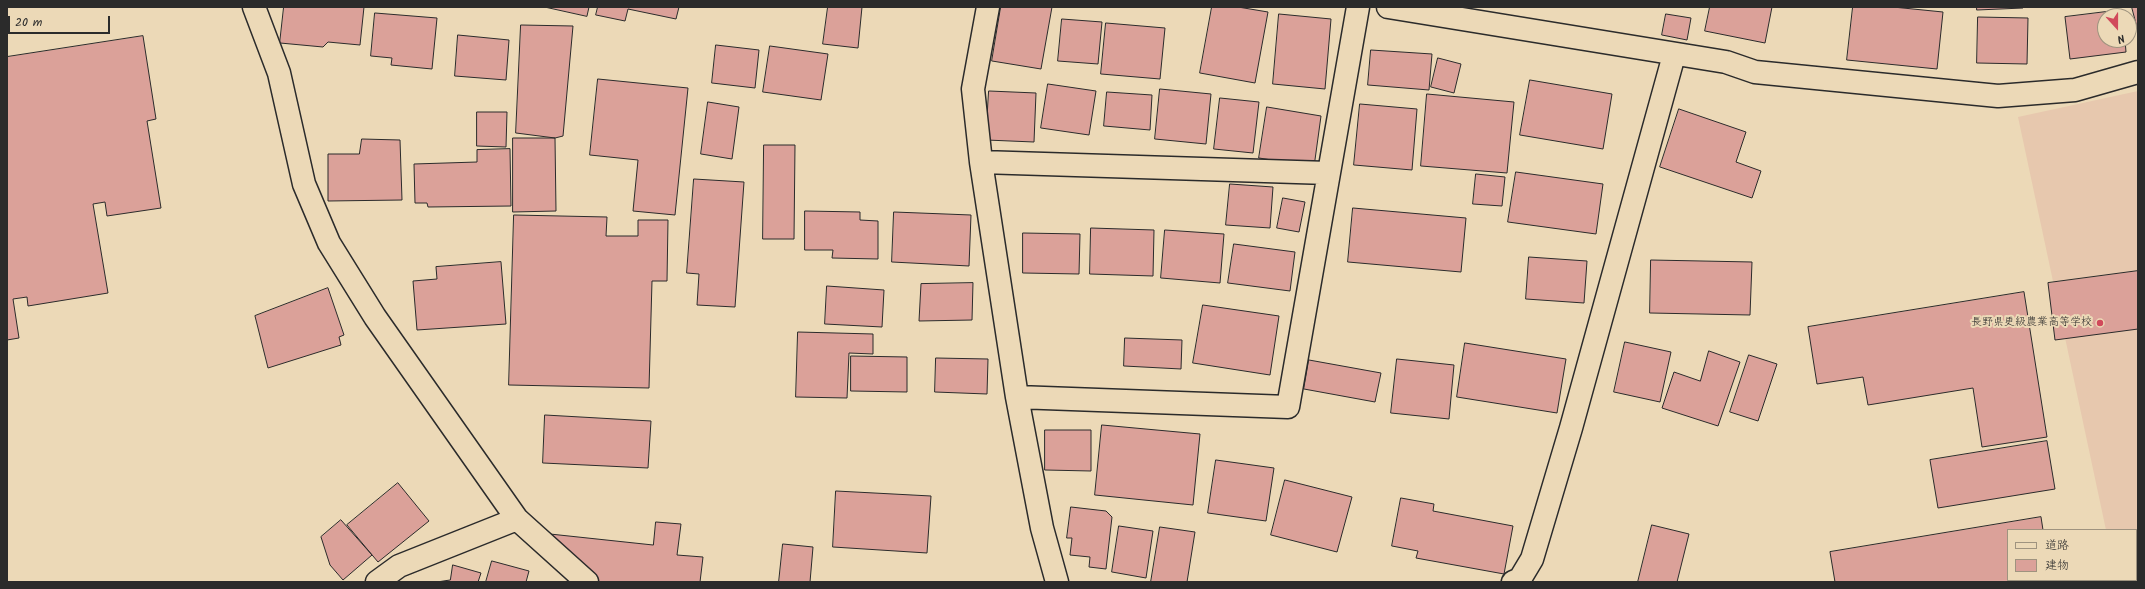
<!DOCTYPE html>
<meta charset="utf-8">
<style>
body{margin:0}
#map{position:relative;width:2145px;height:589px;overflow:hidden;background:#ecd9b7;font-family:Kalam,"Klee One",sans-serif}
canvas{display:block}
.frame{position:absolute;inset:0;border:8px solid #2b2b2b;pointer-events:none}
.legend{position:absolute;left:2007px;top:529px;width:130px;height:52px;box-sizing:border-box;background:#ecd9b7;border:1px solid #9f937f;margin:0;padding:5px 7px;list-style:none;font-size:12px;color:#2b2b2b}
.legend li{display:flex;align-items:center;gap:8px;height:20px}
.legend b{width:20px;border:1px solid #9f937f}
.north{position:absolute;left:2097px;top:8px;width:40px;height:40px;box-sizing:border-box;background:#ecd9b7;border:1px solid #9f937f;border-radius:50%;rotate:159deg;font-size:11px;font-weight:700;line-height:16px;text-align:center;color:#2b2b2b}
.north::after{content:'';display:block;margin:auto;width:14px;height:18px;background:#d1495b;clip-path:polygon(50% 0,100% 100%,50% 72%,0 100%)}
.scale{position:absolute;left:8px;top:16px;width:102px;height:18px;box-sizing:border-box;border:2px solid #2b2b2b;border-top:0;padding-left:5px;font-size:12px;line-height:14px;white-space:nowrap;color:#2b2b2b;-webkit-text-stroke:3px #ecd9b7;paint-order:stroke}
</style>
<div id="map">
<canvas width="2145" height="589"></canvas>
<div class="frame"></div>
<ul class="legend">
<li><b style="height:5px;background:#ecd9b7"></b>道路</li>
<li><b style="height:11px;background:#dba199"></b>建物</li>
</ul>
<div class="north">N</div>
<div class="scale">20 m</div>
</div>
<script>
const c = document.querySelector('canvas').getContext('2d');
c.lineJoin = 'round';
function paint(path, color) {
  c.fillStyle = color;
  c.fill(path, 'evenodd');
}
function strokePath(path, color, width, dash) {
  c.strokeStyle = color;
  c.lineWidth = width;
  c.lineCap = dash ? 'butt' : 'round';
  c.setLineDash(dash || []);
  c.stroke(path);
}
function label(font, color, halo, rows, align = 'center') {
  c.font = font + ' Kalam,"Klee One",sans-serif';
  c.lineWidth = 4;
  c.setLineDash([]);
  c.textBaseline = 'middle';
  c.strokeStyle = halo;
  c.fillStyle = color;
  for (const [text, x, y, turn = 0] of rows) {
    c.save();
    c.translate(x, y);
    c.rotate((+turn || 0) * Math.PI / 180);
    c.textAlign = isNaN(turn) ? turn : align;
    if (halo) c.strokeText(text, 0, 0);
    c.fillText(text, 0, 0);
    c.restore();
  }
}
paint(new Path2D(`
 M2138,91V582H2117V580H2136V530H2106L2018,117Z`), '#e7c8ae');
const building = new Path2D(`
 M284,7H364L360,45L328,42L323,47L280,43Z
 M545,7H589L587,16Z
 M598,7H679L676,19L628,9L625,21L596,15Z
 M828,7H862L858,48L823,44Z
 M1001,7H1052L1041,69L992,61Z
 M1212,7H1238L1268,12L1255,83L1200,73Z
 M1710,7H1772L1765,43L1705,31Z
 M1853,7H1893L1943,12L1937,69L1847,60Z
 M1977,7H2023V8L1977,10Z
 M2132,7H2138V31Z
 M2122,10V16H2105V40H2125L2126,52L2070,59L2065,17Z
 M375,13L437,18L432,69L391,65L392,58L371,56Z
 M1279,14L1331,19L1325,89L1273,84Z
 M1666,14L1691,18L1687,40L1662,35Z
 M1978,17L2028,18L2027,64L1977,63Z
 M1062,19L1102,22L1098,64L1058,61Z
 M1106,23L1165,28L1160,79L1101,74Z
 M521,25L573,26L563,136L555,138L516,133Z
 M458,35L509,40L506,80L455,76Z
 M143,36L156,119L147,121L161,208L107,216L105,202L93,204L108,293L28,306L27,297L13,299L19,338L7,340V57Z
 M716,45L759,50L755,88L712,83Z
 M770,46L828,54L821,100L763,92Z
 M1371,50L1432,54L1429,90L1368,85Z
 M1438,58L1461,64L1454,93L1431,87Z
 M598,79L688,88L675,215L633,211L638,160L590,155Z
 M1530,80L1612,94L1603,149L1520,135Z
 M1048,84L1096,91L1089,135L1041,128Z
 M1160,89L1211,94L1206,144L1155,139Z
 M989,91L1036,93L1034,142L986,140Z
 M1107,92L1152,95L1150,130L1104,126Z
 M1427,94L1514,102L1507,173L1421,166Z
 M1220,98L1259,102L1253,153L1214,149Z
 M708,102L739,107L732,159L701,154Z
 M1360,104L1417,109L1412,170L1354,165Z
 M1267,107L1321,116L1314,167L1259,158Z
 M1679,109L1746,132L1736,162L1761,171L1752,198L1660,167Z
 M477,112H507L506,147L477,146Z
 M513,138H555L556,211L513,212Z
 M362,139L400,140L402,200L328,201V154H359Z
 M764,145H795L794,239H763Z
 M510,149L511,206L428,207L427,203H415L414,164L477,162V150Z
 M1516,172L1603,184L1596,234L1508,222Z
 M1476,174L1505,177L1502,206L1473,204Z
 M694,179L744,182L735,307L697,305L699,274L687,273Z
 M1230,184L1273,187L1270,228L1226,225Z
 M1283,198L1305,202L1299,232L1277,228Z
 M1353,208L1466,218L1461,272L1348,262Z
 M805,211L860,212V220L878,221V259L832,258L833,250H805Z
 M894,212L971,215L969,266L892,262Z
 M514,215L607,217L606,236H638V220H668L667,281H652L649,388L509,385Z
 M1091,228L1154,230L1153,276L1090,274Z
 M1165,230L1224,234L1220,283L1161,278Z
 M1023,233L1080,234L1079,274L1023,273Z
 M1234,244L1295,252L1290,291L1228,283Z
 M1529,257L1587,261L1584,303L1526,299Z
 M1651,260L1752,262L1750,315L1650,313Z
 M501,262L506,324L417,330L413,281L437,279L436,267Z
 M2138,271V329L2055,340L2048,283Z
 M973,283L972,320L919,321L921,284Z
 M827,286L884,290L882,327L825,324Z
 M328,288L344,335L339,337L341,345L268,368L255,316Z
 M2024,292L2047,437L1982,447L1973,388L1868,405L1863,377L1817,384L1808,327Z
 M1203,305L1279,316L1270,375L1193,363Z
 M798,332L873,334V354L849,353L847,398L796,397Z
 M1125,338L1182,340L1181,369L1124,366Z
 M1625,342L1671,352L1660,402L1614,392Z
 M1465,343L1566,359L1557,413L1457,397Z
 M1709,351L1740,362L1718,426L1662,408L1674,372L1700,381Z
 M1749,355L1777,364L1758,421L1730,412Z
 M851,356L907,357V392L851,391Z
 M936,358L988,359L987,394L935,392Z
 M1397,359L1454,365L1449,419L1391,413Z
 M1309,360L1381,373L1375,402L1304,389Z
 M545,415L651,421L648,468L543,463Z
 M1102,425L1200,434L1193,505L1095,495Z
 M1045,430H1091V471L1045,470Z
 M2047,441L2055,489L1938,508L1930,460Z
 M1216,460L1274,468L1266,521L1208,513Z
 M1285,480L1352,497L1337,552L1271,535Z
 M398,483L429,521L378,562L347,525Z
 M836,491L931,496L927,553L833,547Z
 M1401,498L1434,504L1433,511L1513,526L1504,574L1416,558L1418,551L1392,546Z
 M1071,507L1106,511L1112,517L1106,569L1089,567L1090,557L1070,555L1072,538H1067Z
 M2041,517L2043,530H2008V580H2047L2035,582H1835L1830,552Z
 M341,520L372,555L343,580L330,565L321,537Z
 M656,522L681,524L677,555L703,557L700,582H599L550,534L653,545Z
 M1652,525L1689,534L1677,582H1638Z
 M1119,526L1153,531L1146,578L1112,572Z
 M1160,527L1195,532L1187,582H1151Z
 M783,544L813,547L810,582H779Z
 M492,561L529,571L526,582H486Z
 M453,565L481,573L478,582H437L450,580Z`);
paint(building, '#dba199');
strokePath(building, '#2b2b2b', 1);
const street = new Path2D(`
 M254,7L279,73L304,184L329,243L375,317L517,519L587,582
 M988,7L973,89L981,162L1017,397L1042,528L1057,582
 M1388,7L1726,62L1755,72L1998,96L2075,90L2138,72
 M981,162L1328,173
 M1017,397L1288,407L1358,7
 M377,582L399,566L517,519
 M1513,582L1520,579L1532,559L1571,428L1674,55`);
strokePath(street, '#2b2b2b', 25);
strokePath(street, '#ecd9b7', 22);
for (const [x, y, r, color] of [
 [2100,323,4,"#d1495b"]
]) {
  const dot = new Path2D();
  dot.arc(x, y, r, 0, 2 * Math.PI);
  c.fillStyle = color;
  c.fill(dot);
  strokePath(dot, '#ecd9b7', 1.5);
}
label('11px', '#2b2b2b', '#ecd9b7', [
 ["長野県更級農業高等学校",2092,323]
], 'right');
</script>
